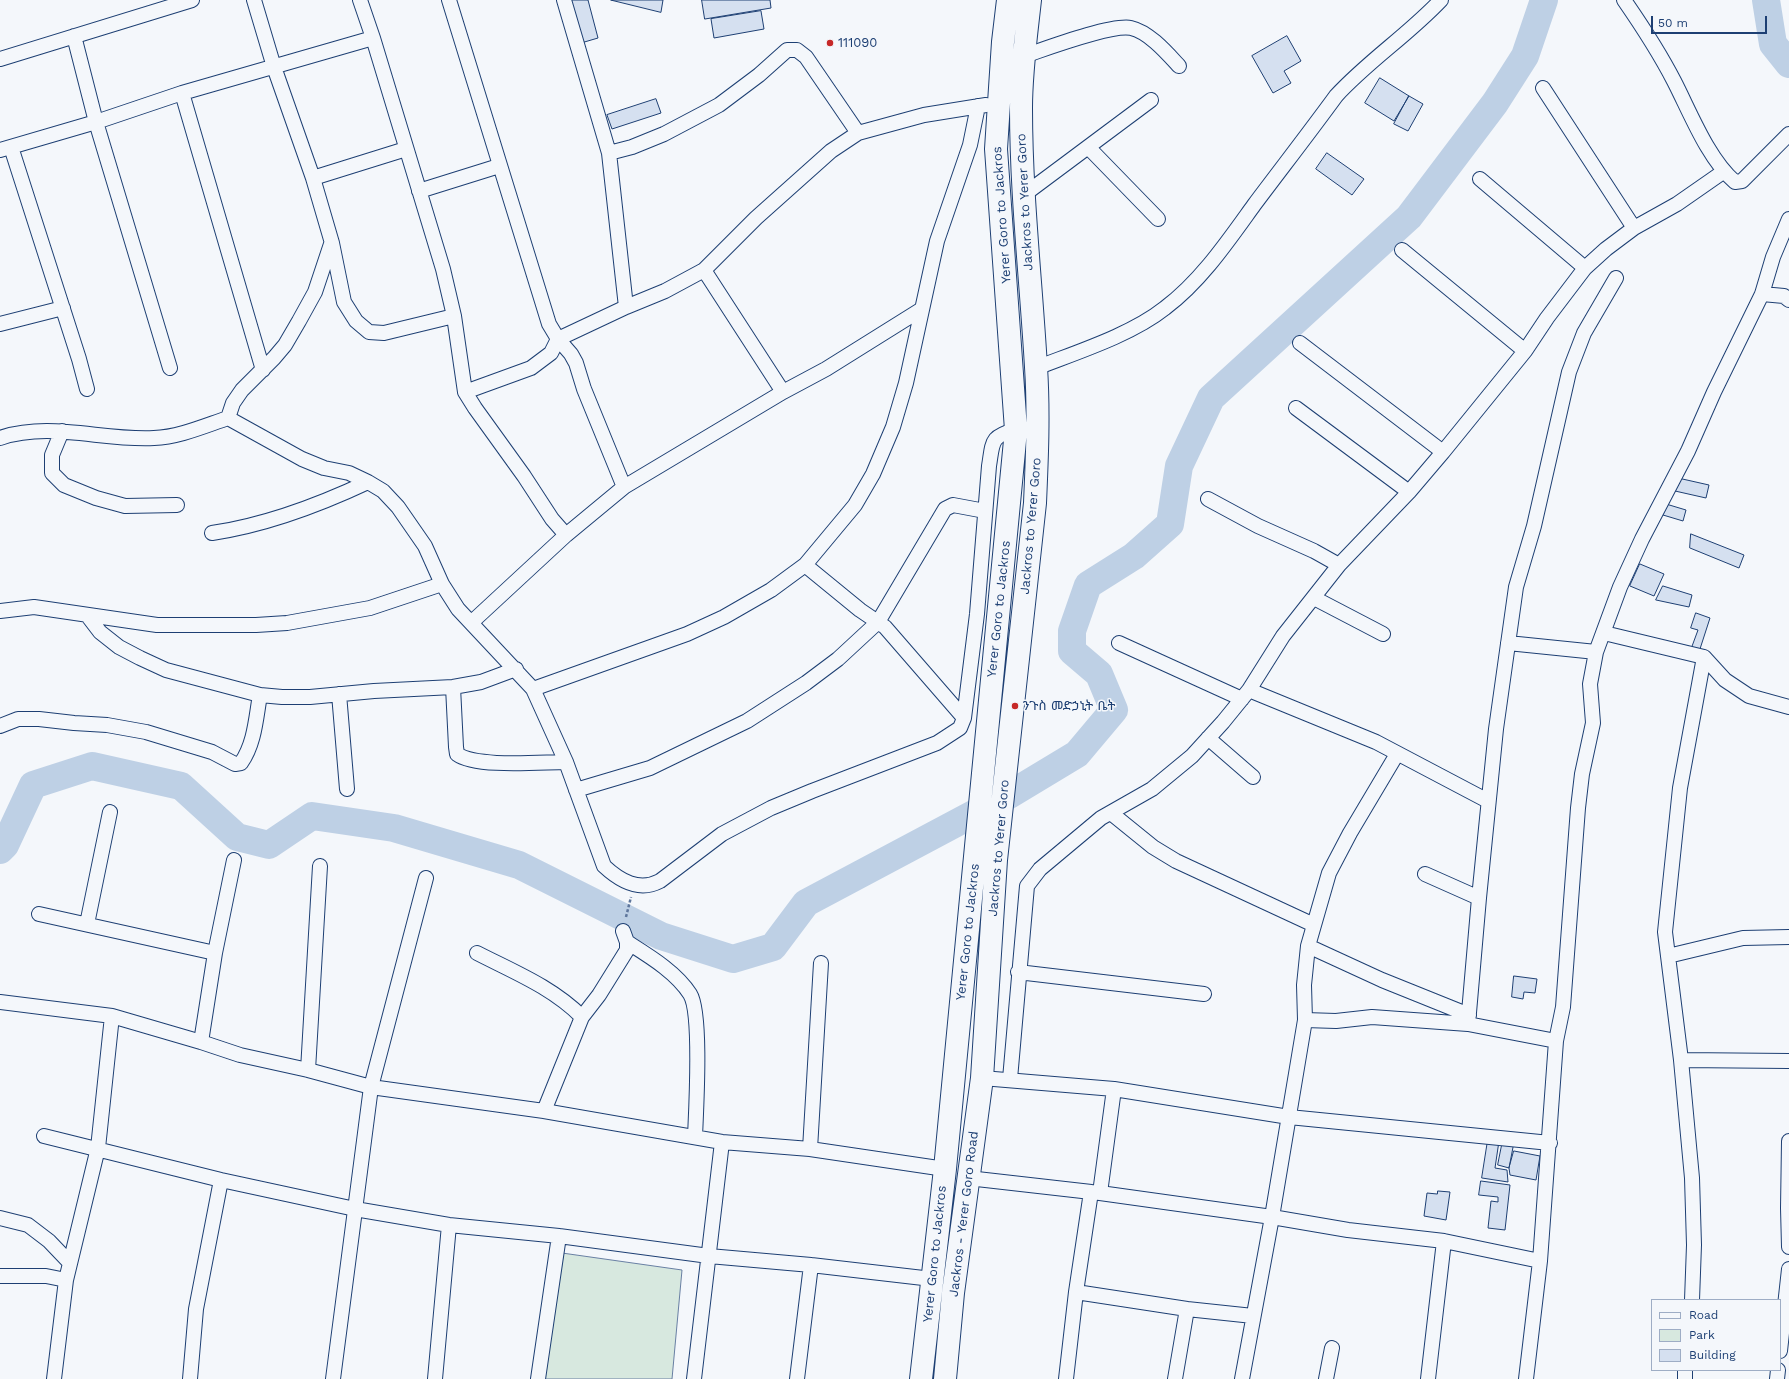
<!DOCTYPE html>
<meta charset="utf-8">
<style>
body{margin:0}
#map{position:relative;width:1789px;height:1379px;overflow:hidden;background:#f4f7fb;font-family:"Work Sans",sans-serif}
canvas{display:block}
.legend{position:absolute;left:1651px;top:1299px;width:130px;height:72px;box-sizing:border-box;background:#f4f7fb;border:1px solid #9eadc5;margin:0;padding:5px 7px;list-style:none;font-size:12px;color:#1d3f73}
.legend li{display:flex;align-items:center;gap:8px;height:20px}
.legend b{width:20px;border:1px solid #9eadc5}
.scale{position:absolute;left:1651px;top:16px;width:116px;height:18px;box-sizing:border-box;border:2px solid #1d3f73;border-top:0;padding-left:5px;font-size:12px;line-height:14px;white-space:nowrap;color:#1d3f73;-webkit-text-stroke:3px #f4f7fb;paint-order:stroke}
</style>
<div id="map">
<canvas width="1789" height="1379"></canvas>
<ul class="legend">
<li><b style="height:5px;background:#f4f7fb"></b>Road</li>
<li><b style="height:11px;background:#d7e8df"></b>Park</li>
<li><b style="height:11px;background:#d5e0f0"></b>Building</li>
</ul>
<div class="scale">50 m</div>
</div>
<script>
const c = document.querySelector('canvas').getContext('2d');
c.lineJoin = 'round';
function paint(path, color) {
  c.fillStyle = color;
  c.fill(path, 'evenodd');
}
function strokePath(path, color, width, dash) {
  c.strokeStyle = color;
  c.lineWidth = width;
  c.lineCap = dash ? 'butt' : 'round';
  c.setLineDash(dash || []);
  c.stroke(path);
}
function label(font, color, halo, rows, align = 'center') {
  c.font = font + ' "Work Sans","Noto Sans Ethiopic",sans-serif';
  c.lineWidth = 3;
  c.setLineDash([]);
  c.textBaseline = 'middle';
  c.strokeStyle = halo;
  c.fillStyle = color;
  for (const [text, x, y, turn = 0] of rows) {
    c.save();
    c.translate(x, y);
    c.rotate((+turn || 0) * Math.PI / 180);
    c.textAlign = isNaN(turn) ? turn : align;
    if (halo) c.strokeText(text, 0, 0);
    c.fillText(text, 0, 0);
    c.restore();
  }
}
const green = new Path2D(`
 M562,1253L682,1270L672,1379H543Z`);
paint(green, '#d7e8df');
strokePath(green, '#687fa3', 1);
strokePath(new Path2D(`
 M1766,0L1773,44L1789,64
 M0,850L5,845L33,785L92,766L181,786L237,837L269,845L312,816L394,828L519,865L661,936L733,959L773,947L806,903L1009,795L1077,754L1114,710L1099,674L1072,651V631L1088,585L1134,556L1170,524L1179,466L1211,398L1409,217L1495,103L1525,56L1544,0`), '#bed0e5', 28);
const building = new Path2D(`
 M569,0H588L598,38L581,43Z
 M611,0H663L661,12Z
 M702,0H770L771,8L705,19Z
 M761,11L764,29L714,38L711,19Z
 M1287,36L1301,61L1284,71L1291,83L1273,93L1252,56Z
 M1380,78L1409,96L1394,121L1365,103Z
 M1409,96L1423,104L1408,131L1394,124Z
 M656,99L661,113L612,129L607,115Z
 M1327,153L1364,179L1352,195L1316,169Z
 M1678,478L1709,485L1706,498L1675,491Z
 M1666,504L1686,510L1683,521L1663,515Z
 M1691,534L1744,555L1739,568L1690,548Z
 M1640,564L1664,574L1654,596L1630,586Z
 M1663,586L1692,595L1689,607L1656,600Z
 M1696,613L1710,618L1699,652L1691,649L1698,630L1691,628Z
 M1514,976L1537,979L1535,993L1524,992L1523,999L1512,997Z
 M1488,1140L1499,1141L1495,1168L1507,1170L1508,1182L1482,1178Z
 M1503,1140L1514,1142L1509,1168L1498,1165Z
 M1514,1151L1540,1156L1536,1180L1510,1175L1509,1168Z
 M1481,1181L1510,1185L1505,1230L1488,1228L1491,1201L1498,1202V1197L1479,1195Z
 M1438,1191L1450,1192L1446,1220L1424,1216L1427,1193L1437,1194Z`);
paint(building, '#d5e0f0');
strokePath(building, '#1d3f73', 1);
const street = new Path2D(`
 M254,0L274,67L313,178L332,243L344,302L356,321L369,332L384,333L454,316
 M360,0L373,38L443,269L454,316L465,392L475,408L524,476L552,519L566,535
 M449,0L549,324L558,339L571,354L576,363L584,389L624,487
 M564,0L609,153L626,307
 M1624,0C1642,26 1659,52 1674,81C1690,112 1708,159 1735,182L1742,181L1789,134
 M74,36L96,122L170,368
 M1024,56C1045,49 1111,24 1131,28C1149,32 1167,53 1179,66
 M0,59L192,0
 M1543,88L1634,228
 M182,93L263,370
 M11,147L79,359L87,389
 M1088,147L1158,219
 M0,150L96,122L182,93L373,38
 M609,153L632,147L664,134L719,105L759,75L787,50H797L806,57L858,133
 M313,178L406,149
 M1480,179L1585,268
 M419,191L499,166
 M1025,194L1151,100
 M1402,250L1525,351
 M704,270L783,392
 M1762,294L1784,296L1789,300
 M0,324L63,308
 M1300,343L1443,452
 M1036,368C1077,352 1131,335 1165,308C1201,281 1228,241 1254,205C1281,169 1309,133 1336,96C1368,61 1408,35 1441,0
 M465,392L531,368L551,353L558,339L626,307L665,291L704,270L756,218L831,151L858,133L924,115L986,105
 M1296,408L1409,492
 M228,418L233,403L242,390L274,358L285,345L299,321L315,292L331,244
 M62,431L52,455V473L64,485L96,498L125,506L177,505
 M0,438C50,421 103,441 154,438C179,437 204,426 228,418L302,459L324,468L349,473L368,482L383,491L398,507L425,546L442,584L458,609L533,689L566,762L604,866C620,881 639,892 660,881L722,834L771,808L812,791L937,743L960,728L964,718L977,614L989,466C993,442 990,436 1016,430
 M1208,499L1258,526L1314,551L1339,565
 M212,533C267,525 319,505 368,482
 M805,565L860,610L885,627L964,718
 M1314,598L1383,634
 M0,611L34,607L157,625H256L287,623L370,608L442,584
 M87,615L100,632L119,647L140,658L166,670L260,695L282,697H310L374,691L453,687L481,682L516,669
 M472,622L566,535L624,487L783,392L826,369L922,309
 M1604,633L1704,657L1725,680L1749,696L1789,707
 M1119,643L1242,699
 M1508,643L1596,652
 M453,687L456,747L457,754C476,768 541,762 566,762
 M533,689L687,634L724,617L771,590L805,565L855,505L873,474L893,427L906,383L937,241L970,145L978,106
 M1249,690L1376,742L1488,801
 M339,694L347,789
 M0,726L18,719H39L74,723L107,725L146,732L212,752L235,764L241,763C255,743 256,717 260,695
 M1208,738L1253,777
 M576,790L650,768L747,721L806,683L838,659L878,622L945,509L953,505L985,511
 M1111,813L1153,847L1176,861L1314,925
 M1425,874L1479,898
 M39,914L215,953
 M87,924L110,812
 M627,942C649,956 676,972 690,994C702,1013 696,1111 695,1137
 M1308,946L1382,980L1469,1015
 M477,953C514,972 552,987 582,1017
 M1668,956L1743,938L1789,937
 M1018,972L1204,994
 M0,1002L112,1016L201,1042L240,1055L308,1070L371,1087L544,1111L722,1142L810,1149L945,1169
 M1305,1020L1336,1021L1372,1017L1468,1024L1556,1041
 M1468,1024L1479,898L1496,729L1516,587L1534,526L1569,372L1584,333L1616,278
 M201,1042L215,953L234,860
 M1681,1060L1789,1061
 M308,1070L320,866
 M982,1078L1114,1089L1289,1117L1550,1143
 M1010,1079L1027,886L1040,869L1101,818L1152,789L1192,756L1223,722L1249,690L1283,636L1339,565L1409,492L1443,452L1525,351L1547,318L1585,268L1606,249L1634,228L1677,204L1723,172
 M544,1111L582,1017L599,995L627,950V942L623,931
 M44,1136L221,1180L355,1209L449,1225L559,1236L709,1256L811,1265L932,1279
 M1789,1141L1788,1208L1789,1247
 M810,1149L821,963
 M968,1178L1100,1193L1272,1217L1348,1230L1444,1241L1540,1261
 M1100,1193L1114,1089
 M0,1218L28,1225L49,1241L70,1263
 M0,1276H46L66,1280
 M1076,1292L1187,1309L1175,1379
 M1692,1300L1694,1245L1692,1178L1681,1060L1665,932L1680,788L1704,657
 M1187,1309L1253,1316
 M1780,1351L1789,1269
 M54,1379L66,1280L98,1148L112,1016
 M190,1379L196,1309L221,1180
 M333,1379L371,1087L426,878
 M435,1379L449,1225
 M538,1379L559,1236
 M694,1379L722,1142
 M797,1379L811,1265
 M1066,1379L1076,1292L1091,1192
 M1242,1379L1272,1217L1305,1020L1304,985L1308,946L1329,873L1350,833L1397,754
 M1326,1379L1332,1348
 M1428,1379L1444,1241
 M1526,1379L1540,1261L1556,1041L1563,1007L1578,808L1582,774L1593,723L1590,684L1596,652L1620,587L1642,539L1688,451L1714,392L1762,294L1773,257L1789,219
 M1685,1379V1370
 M1777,1379L1778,1370`);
const primary = new Path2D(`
 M921,1379L945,1169L1016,430L996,149L1003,42L1008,0
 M945,1379L953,1293L982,1078L996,860L1035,503C1037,458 1039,413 1036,367C1031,281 1021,195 1021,108C1021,72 1026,36 1030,0`);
strokePath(street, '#1d3f73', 16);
strokePath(primary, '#1d3f73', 24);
strokePath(new Path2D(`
 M626,917L631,897`), '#5e769c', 2.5, [3, 2]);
strokePath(street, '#f4f7fb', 14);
strokePath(primary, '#f4f7fb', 22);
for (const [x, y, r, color] of [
 [830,43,4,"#c62828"],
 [1015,706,4,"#c62828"]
]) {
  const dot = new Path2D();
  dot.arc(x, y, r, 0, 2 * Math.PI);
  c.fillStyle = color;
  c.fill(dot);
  strokePath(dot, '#f4f7fb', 1.5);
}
label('13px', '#1d3f73', '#f4f7fb', [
 ["111090",838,43],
 ["ንጉስ መድኃኒት ቤት",1023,706]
], 'left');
label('13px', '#1d3f73', '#f4f7fb', [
 ["Jackros to Yerer Goro",1025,202,-93],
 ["Yerer Goro to Jackros",1002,215,-94],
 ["Jackros to Yerer Goro",1031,526,-85],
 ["Yerer Goro to Jackros",999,609,-84],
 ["Jackros to Yerer Goro",999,848,-85],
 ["Yerer Goro to Jackros",968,932,-84],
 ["Jackros - Yerer Goro Road",964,1214,-83],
 ["Yerer Goro to Jackros",935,1254,-84]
]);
</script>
